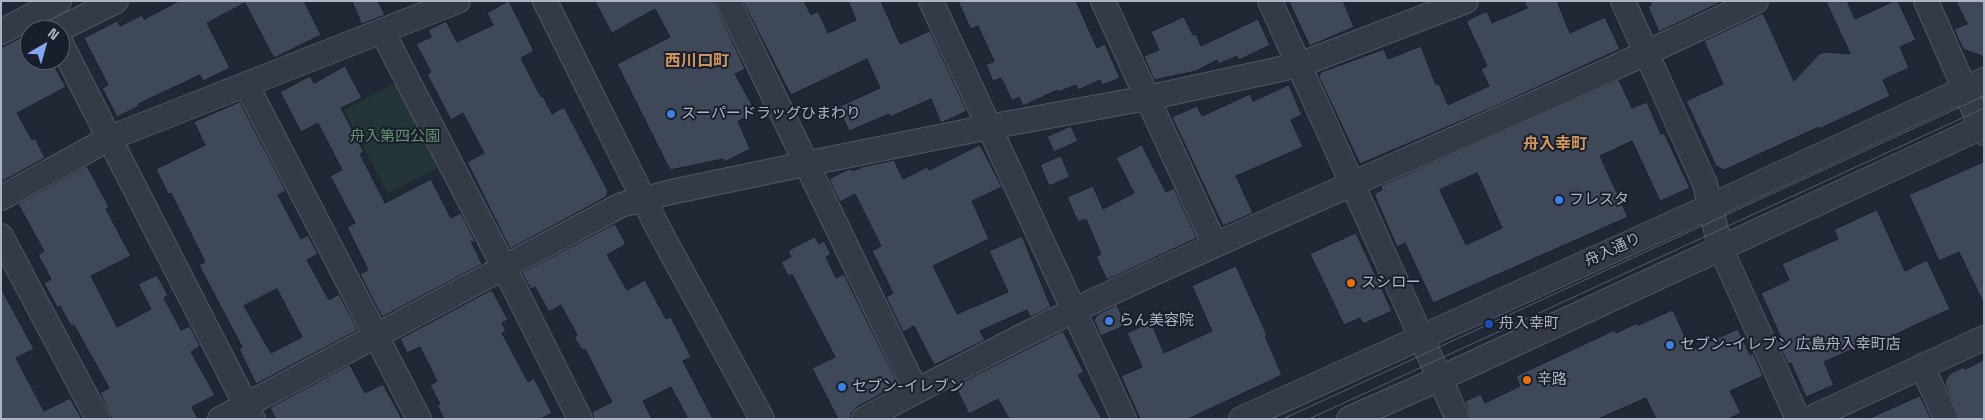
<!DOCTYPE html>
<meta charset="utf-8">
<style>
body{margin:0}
#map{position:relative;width:1985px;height:420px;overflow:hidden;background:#202835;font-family:"Space Grotesk",sans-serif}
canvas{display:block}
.frame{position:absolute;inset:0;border:2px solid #aeb4c3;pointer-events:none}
.north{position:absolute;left:20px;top:20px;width:50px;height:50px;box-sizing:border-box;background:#191f2a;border:1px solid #555b67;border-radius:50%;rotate:38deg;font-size:14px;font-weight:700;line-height:20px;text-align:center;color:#aeb4c3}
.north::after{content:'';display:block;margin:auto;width:18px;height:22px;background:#83a6f3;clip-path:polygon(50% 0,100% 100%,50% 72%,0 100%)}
</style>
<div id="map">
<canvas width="1985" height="420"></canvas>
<div class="frame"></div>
<div class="north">N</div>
</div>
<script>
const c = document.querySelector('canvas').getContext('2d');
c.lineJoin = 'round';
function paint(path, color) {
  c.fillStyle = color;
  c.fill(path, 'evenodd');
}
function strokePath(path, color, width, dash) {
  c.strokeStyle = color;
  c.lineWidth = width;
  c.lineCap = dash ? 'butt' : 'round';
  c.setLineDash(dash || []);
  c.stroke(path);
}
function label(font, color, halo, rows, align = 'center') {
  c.font = font + ' "Space Grotesk","Noto Sans JP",sans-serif';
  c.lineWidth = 4;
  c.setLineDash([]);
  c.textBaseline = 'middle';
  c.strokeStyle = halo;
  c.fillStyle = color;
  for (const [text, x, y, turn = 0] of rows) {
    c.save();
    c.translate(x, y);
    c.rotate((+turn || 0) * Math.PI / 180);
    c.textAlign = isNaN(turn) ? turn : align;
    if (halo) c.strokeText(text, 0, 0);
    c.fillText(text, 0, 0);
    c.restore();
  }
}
paint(new Path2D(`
 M401,80L445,164L388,194L344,110Z`), '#233537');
const building = new Path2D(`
 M179,1H304L321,35L274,58L245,3L207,23L230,68L203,81L200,75L138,104L139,106L117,117L102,88L108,85L84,38L117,21L120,26L142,15L144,19Z
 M352,1H378L385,15L362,24Z
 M509,1L534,51L521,58L541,97L543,96L552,114L564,107L608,191L606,197L510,249L467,162L484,153L463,113L451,120L427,74L431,72L416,44L431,37L428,30L446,21L457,42L493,25L487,13Z
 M595,1H714L745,69L735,74L756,112L738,121L750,149L724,162L723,159L670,170L617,64L670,37L655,9L612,33Z
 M743,1H804L811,15L818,11L828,33L856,20L848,1H881L900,44L930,31L967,111L941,123L931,99L890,117L889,114L849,131L838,107L880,88L867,59L791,95Z
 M958,1H1076L1097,48L1105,44L1120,78L1102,85L1100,80L1078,90L1076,85L1058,92L1057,90L1023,106L1019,97L1012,101L1001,78L993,81L986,65L994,61L978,26L971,29Z
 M1289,1H1343L1354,27L1310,46Z
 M1524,1H1557L1570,33L1605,17L1620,49L1496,106L1360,164L1319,77L1321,72L1384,49L1388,59L1421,46L1436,85L1439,84L1448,105L1489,86L1481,69L1487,66L1466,21L1487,11L1492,23L1527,8Z
 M1650,1H1723L1659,32L1648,7L1651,5Z
 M1826,1H1847L1855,19L1894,1H1898L1916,40L1900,47L1909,68L1883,80L1890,96L1819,129V127L1724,170L1716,166L1686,101L1723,84L1704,41L1763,13L1794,81L1819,54L1826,52L1850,54Z
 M1956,1H1984V60L1982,56L1963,49L1954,29L1967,24Z
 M1184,17L1193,35L1196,34L1201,46L1258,19L1270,45L1239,60L1237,56L1219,64L1217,60L1196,71L1154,80L1144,56L1159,50L1151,32Z
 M30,33V60H51L66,87L17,113L32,140L35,138L45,158L1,182V48Z
 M345,66L362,98L341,108L364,152L360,154L385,203L431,179L451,218L461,213L476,243L471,241L482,264L382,317L360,274L368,270L347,227L355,223L330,176L342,170L318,123L301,132L280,92L310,76L314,83Z
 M1619,80L1632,108L1647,102L1661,134L1664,133L1690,188L1660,201L1632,141L1600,156L1628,217L1433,303L1405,243L1397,247L1374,194L1382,190L1381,186ZM1477,173L1502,228L1466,245L1440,190Z
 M1289,85L1302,115L1291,120L1303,147L1236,176L1253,213L1223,226L1172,117L1197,106L1202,116L1250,94L1253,101Z
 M240,102L286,191L278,195L301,239L308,235L318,254L307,260L329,300L339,294L358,330L256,384L239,349L242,347L199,265L205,262L171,193L168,194L156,169L205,145L194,122ZM277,289L302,337L271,353L244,306Z
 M1071,126L1078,141L1054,152L1047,137Z
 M980,145L1002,187L972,201L989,239L933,266L957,314L1008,292L989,251L1022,236L1051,307L1030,317L1027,310L980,331L985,340L934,365L914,326L903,332L886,297L893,293L872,251L881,246L855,194L840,202L829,179L847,170L852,169L853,171L862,167L894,160L903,179L927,167L929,170Z
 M1142,145L1166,192L1174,188L1197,238L1107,280L1096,257L1101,254L1086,219L1078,222L1067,197L1093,186L1103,209L1134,193L1116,158Z
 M1061,156L1070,177L1049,186L1040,165Z
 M1984,162V304L1959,252L1939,261L1909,195Z
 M87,166L109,207L106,209L131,256L91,276L117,327L151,309L138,284L157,275L168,295L164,298L181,330L190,326L200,346L191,352L215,395L192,407L198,419H112L100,393L109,388L74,325L71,326L60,306L57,307L44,283L51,279L38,255L44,251L18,204Z
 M1877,210L1905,271L1927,260L1950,309L1862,350L1860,346L1824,362L1834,385L1806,397L1791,363L1788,364L1778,342L1782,340L1761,293L1789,280L1782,264L1838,239L1834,230Z
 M615,224L626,244L607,255L627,290L645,280L666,319L671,317L691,357L683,361L713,419H688L671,387L643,401L652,419H594L592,412L612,402L585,349L582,350L574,337L577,335L561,305L549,312L535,287L531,289L522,273Z
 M1356,233L1392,311L1363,324L1360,318L1344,325L1310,254Z
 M815,237L819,244L824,241L831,254L826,257L836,278L844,274L896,380L894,387L857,407L852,412L850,419H838L812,368L835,357L792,274L788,276L781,262L791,257L788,251Z
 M1236,266L1267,335L1265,336L1282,375L1188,419H1140L1121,376L1142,367L1127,333L1151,322L1164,353L1212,331L1192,286Z
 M1,288L34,349L16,358L44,411L70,398L82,419H1Z
 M492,290L508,320L502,323L506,331L502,333L528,382L534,378L552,413L541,419H444L437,405L440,404L430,385L437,381L420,347L407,353L400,339Z
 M1117,305L1126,325L1101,336L1094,320L1097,315Z
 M1673,310L1691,350L1738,329L1750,355L1753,353L1763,376L1730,391L1741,413L1728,419H1656L1646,398L1598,419H1471L1465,401L1481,394L1485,403L1520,386L1516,376L1615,330L1616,333L1637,323L1638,325Z
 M1063,331L1084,372L1078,375L1102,419H1009L998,399L969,414L955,386Z
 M1984,360V419H1959L1945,384L1947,378L1951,373L1964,367L1965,369Z
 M350,365L365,393L383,384L402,419H276L270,408Z
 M1920,396L1931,419H1868Z`);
paint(building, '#3e4858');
strokePath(building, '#1b212d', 1);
const minor = new Path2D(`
 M545,1L657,226L762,419
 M728,1L916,391
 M931,1L1124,419
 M1103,1L1215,245
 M1270,1L1458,419
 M1623,1L1705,184L1720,247L1798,419
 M1926,1L1984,133
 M58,30L116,1
 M382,31L504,267L580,419
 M1,32L59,1
 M60,42L253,419
 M246,84L419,419
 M1,198L110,138L458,1
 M1,236L98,419
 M1922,366L1946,419
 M220,419L621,205L671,192L805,164L989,127L1147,98L1299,65L1466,1
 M864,419C934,382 1004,344 1075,310C1300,202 1532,110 1756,1
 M1241,419L1711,206L1984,80
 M1349,419L1439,379L1984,126
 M1809,419L1984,338`);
strokePath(minor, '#515764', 26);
strokePath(minor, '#343a46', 24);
strokePath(new Path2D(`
 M1283,419L1984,96
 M1309,419L1984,108`), '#565e6d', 1);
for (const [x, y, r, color] of [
 [671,114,5,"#3f7fe0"],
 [1559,200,5,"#3f7fe0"],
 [1351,283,5,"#e8710a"],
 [1109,321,5,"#3f7fe0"],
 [1489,324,5,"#1a4fb4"],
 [1670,345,5,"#3f7fe0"],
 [1527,380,5,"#e8710a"],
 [842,387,5,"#3f7fe0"]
]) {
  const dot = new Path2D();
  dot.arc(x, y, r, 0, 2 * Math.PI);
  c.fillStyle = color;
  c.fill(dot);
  strokePath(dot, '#191f2a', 2);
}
label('15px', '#aeb4c3', '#191f2a', [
 ["スーパードラッグひまわり",681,114],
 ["フレスタ",1569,200],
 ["スシロー",1361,283],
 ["らん美容院",1119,321],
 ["舟入幸町",1499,324],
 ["セブン-イレブン 広島舟入幸町店",1680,345],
 ["辛路",1537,380],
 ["セブン-イレブン",852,387]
], 'left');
label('15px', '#669274', '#191f2a', [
 ["舟入第四公園",395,137]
]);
label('15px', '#aeb4c3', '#191f2a', [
 ["舟入通り",1613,250,-24]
]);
label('bold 16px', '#ce965e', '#191f2a', [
 ["西川口町",697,62],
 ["舟入幸町",1555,145]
]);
</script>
